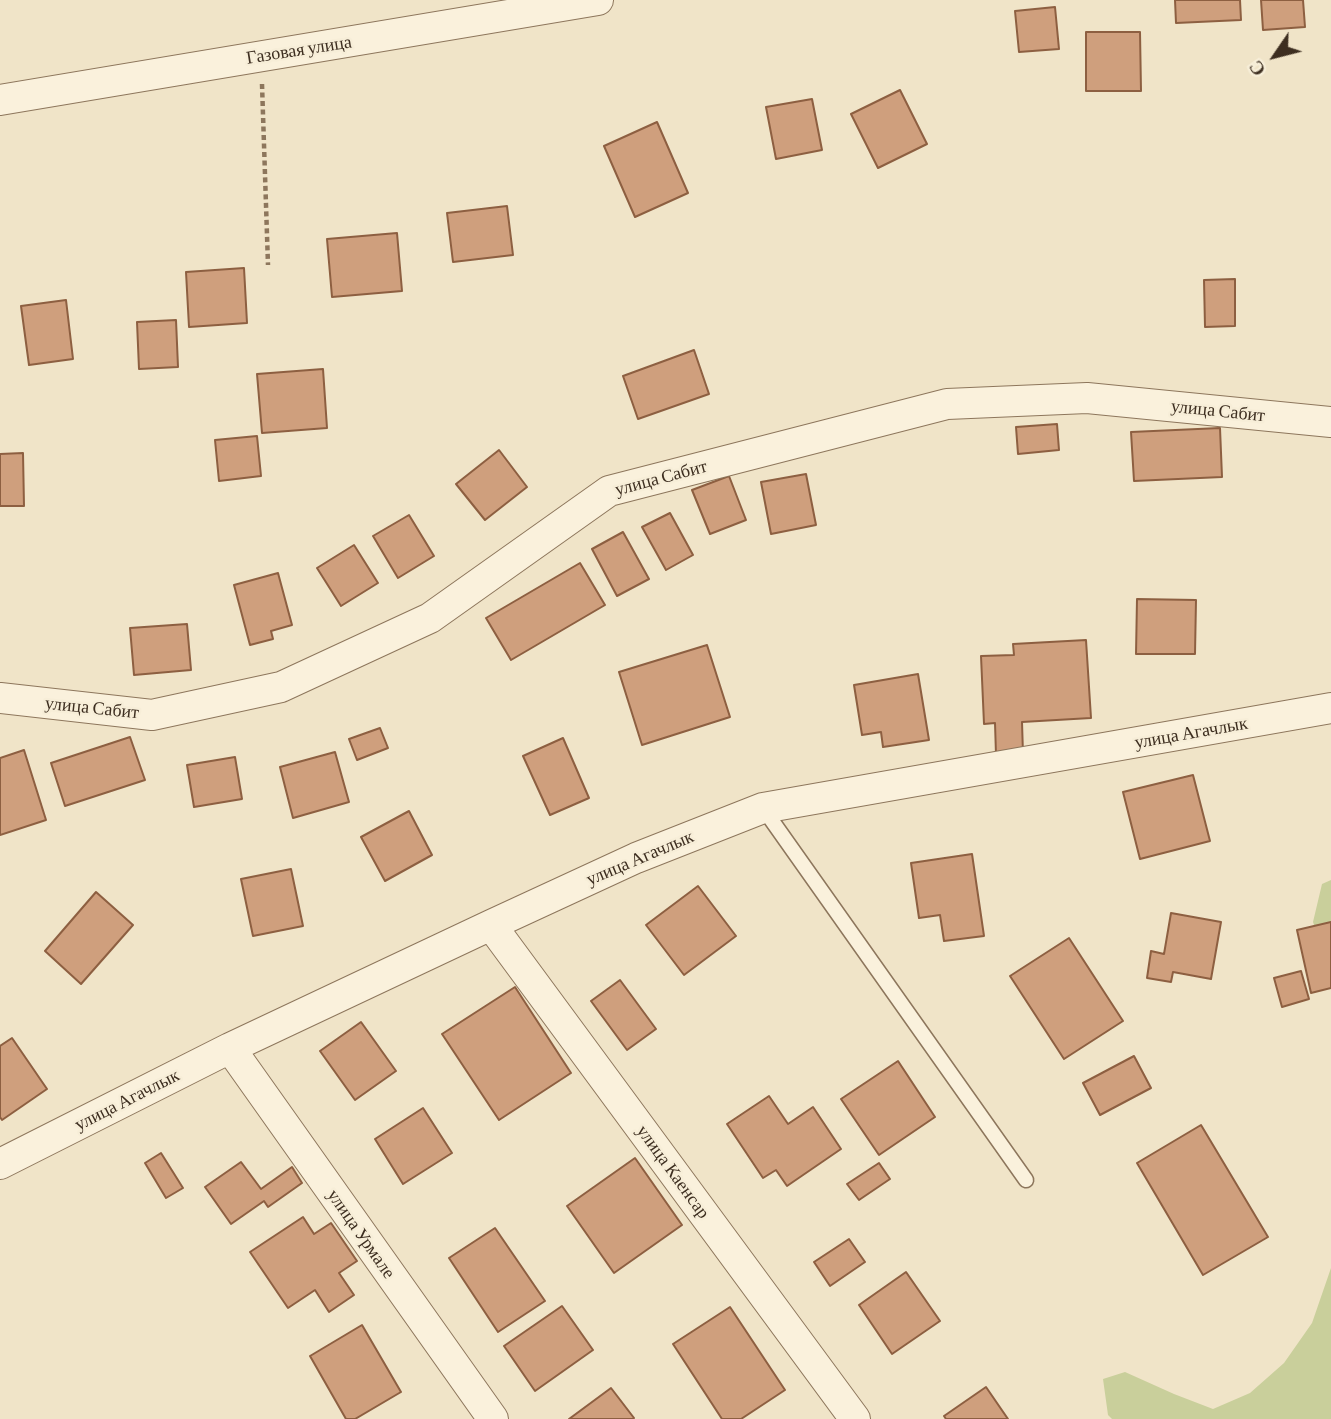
<!DOCTYPE html>
<meta charset="utf-8">
<style>
body{margin:0}
#map{position:relative;width:1331px;height:1419px;overflow:hidden;background:#f0e4c8;font-family:"Crimson Pro",serif}
canvas{display:block}
.north{position:absolute;left:1240px;top:21px;width:70px;height:70px;-webkit-text-stroke:5px #f7eed8;paint-order:stroke;rotate:235deg;font-size:19px;font-weight:700;line-height:28px;text-align:center;color:#3d2e20}
.north::after{content:'';display:block;margin:auto;width:24px;height:32px;background:#3d2e20;clip-path:polygon(50% 0,100% 100%,50% 72%,0 100%)}
</style>
<div id="map">
<canvas width="1331" height="1419"></canvas>
<div class="north">С</div>
</div>
<script>
const c = document.querySelector('canvas').getContext('2d');
c.lineJoin = 'round';
function paint(path, color) {
  c.fillStyle = color;
  c.fill(path, 'evenodd');
}
function strokePath(path, color, width, dash) {
  c.strokeStyle = color;
  c.lineWidth = width;
  c.lineCap = dash ? 'butt' : 'round';
  c.setLineDash(dash || []);
  c.stroke(path);
}
function label(font, color, halo, rows, align = 'center') {
  c.font = font + ' "Crimson Pro",serif';
  c.lineWidth = 5;
  c.setLineDash([]);
  c.textBaseline = 'middle';
  c.strokeStyle = halo;
  c.fillStyle = color;
  for (const [text, x, y, turn = 0] of rows) {
    c.save();
    c.translate(x, y);
    c.rotate((+turn || 0) * Math.PI / 180);
    c.textAlign = isNaN(turn) ? turn : align;
    if (halo) c.strokeText(text, 0, 0);
    c.fillText(text, 0, 0);
    c.restore();
  }
}
paint(new Path2D(`
 M1331,880V988L1324,955L1313,922L1322,884Z
 M1331,1268V1419H1112L1108,1415L1103,1379L1125,1372L1174,1394L1213,1409L1250,1393L1284,1363L1312,1323Z`), '#c9cf9b');
const building = new Path2D(`
 M1175,0H1240L1241,20L1176,23Z
 M1261,0H1303L1305,27L1263,30Z
 M1055,7L1059,49L1019,52L1015,11Z
 M1086,32H1140L1141,91H1086Z
 M900,90L927,144L878,168L851,114Z
 M812,99L822,150L776,159L766,107Z
 M657,122L688,193L635,217L604,146Z
 M507,206L513,255L453,262L447,213Z
 M397,233L402,291L332,297L327,239Z
 M244,268L247,323L189,327L186,272Z
 M1235,279V326L1205,327L1204,280Z
 M66,300L73,359L29,365L21,306Z
 M176,320L178,367L139,369L137,322Z
 M694,350L709,394L638,419L623,376Z
 M323,369L327,428L262,433L257,374Z
 M1057,424L1059,450L1018,454L1016,427Z
 M1220,428L1222,477L1134,481L1131,432Z
 M257,436L261,476L219,481L215,440Z
 M499,450L527,487L485,520L456,484Z
 M23,453L24,506H0V454Z
 M806,474L816,525L771,534L761,482Z
 M729,476L746,520L710,534L692,490Z
 M670,513L693,555L666,570L642,527Z
 M409,515L434,556L398,578L373,536Z
 M623,532L649,579L617,596L592,549Z
 M354,545L378,583L341,606L317,568Z
 M580,563L605,605L511,660L486,618Z
 M278,573L292,625L271,631L273,639L250,645L234,585Z
 M1137,599L1196,600L1195,654H1136Z
 M187,624L191,670L134,675L130,628Z
 M1086,640L1091,718L1022,722L1023,754L996,755L995,723L984,724L981,656L1014,655L1013,644Z
 M707,645L730,717L642,745L619,672Z
 M918,674L929,740L883,747L881,732L862,735L854,685Z
 M380,728L388,748L357,760L349,739Z
 M130,737L145,780L65,806L51,763Z
 M563,738L589,798L550,815L523,756Z
 M24,750L46,820L0,835V758Z
 M335,752L349,802L293,818L280,767Z
 M235,757L242,799L194,807L187,765Z
 M1193,775L1210,841L1140,859L1123,792Z
 M409,811L432,855L385,881L361,837Z
 M972,854L984,936L944,941L940,915L919,918L911,863Z
 M291,869L303,926L253,936L241,879Z
 M698,886L736,936L684,975L646,925Z
 M96,892L133,925L81,984L45,951Z
 M1171,913L1221,922L1211,979L1173,972L1171,982L1147,978L1151,951L1164,954Z
 M1331,922V988L1311,993L1297,930Z
 M1069,938L1123,1021L1064,1059L1010,976Z
 M1301,971L1309,999L1282,1007L1274,978Z
 M620,980L656,1029L627,1050L591,1001Z
 M515,987L571,1073L499,1120L442,1034Z
 M361,1022L396,1071L355,1100L320,1051Z
 M12,1038L47,1089L2,1120L0,1117V1046Z
 M1134,1056L1151,1088L1100,1115L1083,1083Z
 M898,1061L935,1117L879,1155L841,1099Z
 M769,1096L788,1124L813,1107L841,1149L787,1186L776,1170L763,1178L727,1124Z
 M423,1108L452,1153L403,1184L375,1139Z
 M1201,1125L1268,1237L1203,1275L1137,1163Z
 M161,1153L183,1188L166,1198L145,1163Z
 M635,1158L682,1225L614,1273L567,1206Z
 M241,1162L261,1189L292,1167L302,1183L268,1207L264,1201L231,1224L205,1187Z
 M879,1163L890,1179L859,1200L847,1184Z
 M303,1217L314,1234L331,1223L357,1261L339,1273L354,1295L329,1312L315,1290L288,1308L250,1252Z
 M495,1228L545,1301L498,1332L449,1258Z
 M849,1239L865,1262L830,1286L814,1262Z
 M906,1272L940,1321L892,1354L859,1305Z
 M562,1306L593,1350L535,1391L504,1346Z
 M730,1307L785,1390L741,1419H722L673,1344Z
 M362,1325L401,1392L355,1419H346L310,1356Z
 M986,1387L1008,1419H946L944,1416Z
 M611,1388L634,1418L633,1419H569Z`);
paint(building, '#cf9f7d');
strokePath(building, '#8d5f41', 2);
const service = new Path2D(`
 M763,808L1026,1180`);
const minor = new Path2D(`
 M0,100L598,0
 M0,698L152,715L281,687L430,618L609,491L947,404L1087,398L1331,422
 M491,925L855,1419
 M230,1048L493,1419
 M0,1164L230,1048L491,925L636,858L763,808L1331,708`);
strokePath(service, '#8d765c', 17);
strokePath(minor, '#8d765c', 32);
strokePath(new Path2D(`
 M262,84L268,265`), '#8d765c', 4.5, [5, 3.5]);
strokePath(service, '#faf1dc', 14);
strokePath(minor, '#faf1dc', 30);
label('18px', '#3d2e20', '#f7eed8', [
 ["Газовая улица",299,50,-9],
 ["улица Сабит",1218,411,6],
 ["улица Сабит",661,478,-15],
 ["улица Сабит",92,708,6],
 ["улица Агачлык",1191,733,-10],
 ["улица Агачлык",640,858,-23],
 ["улица Агачлык",127,1100,-27],
 ["улица Каенсар",673,1172,54],
 ["улица Урмале",361,1234,55]
]);
</script>
